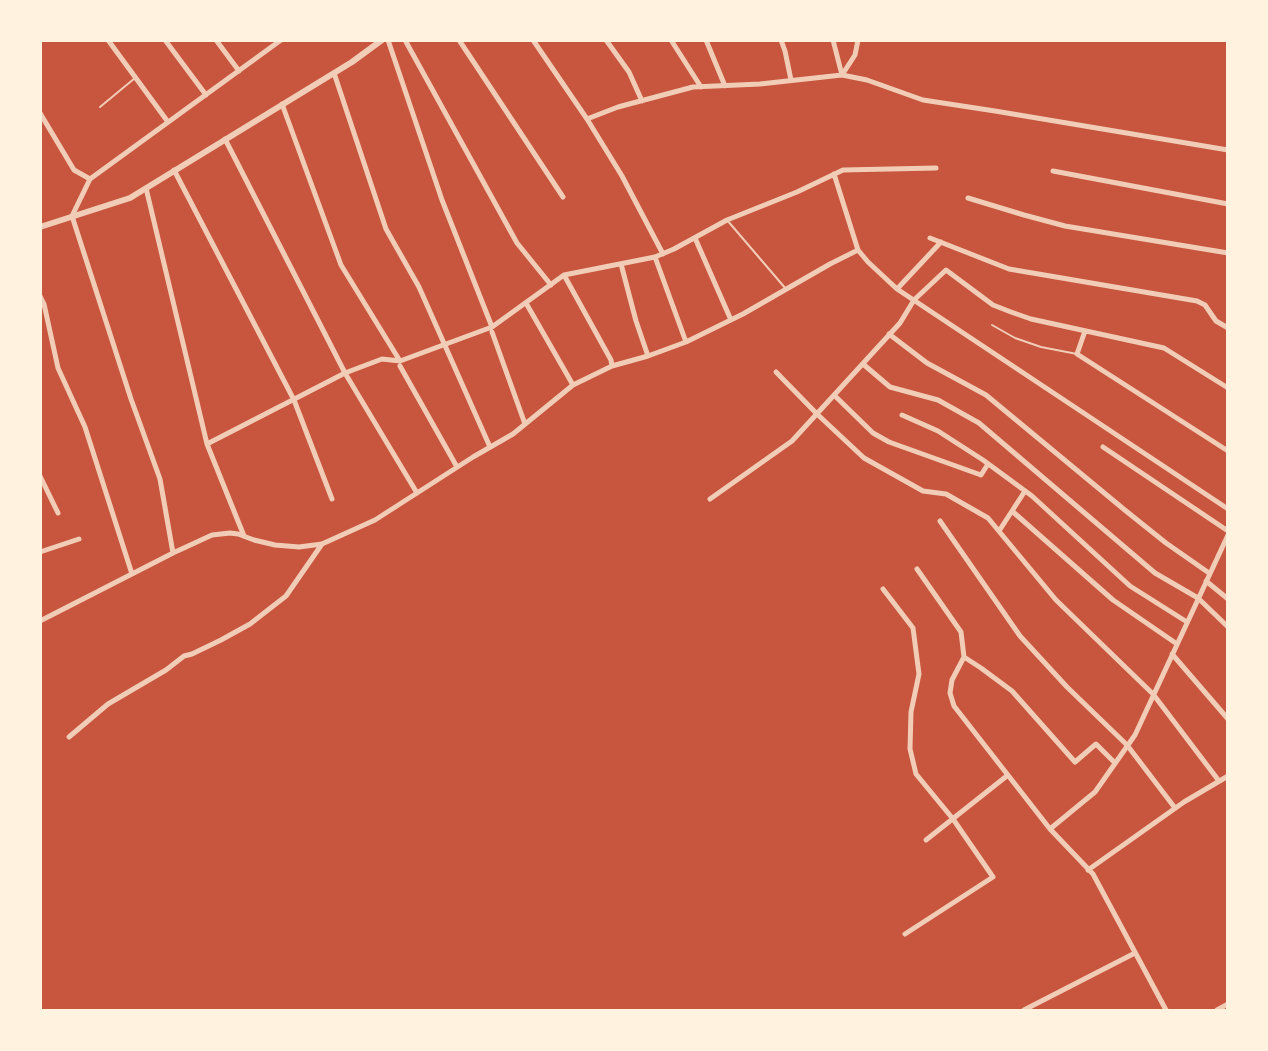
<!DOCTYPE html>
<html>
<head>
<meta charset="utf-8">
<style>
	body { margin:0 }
	#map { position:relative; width:1268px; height:1051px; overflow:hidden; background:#c8553d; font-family:Signika,sans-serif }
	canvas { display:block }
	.frame { position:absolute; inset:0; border:42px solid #fff3e0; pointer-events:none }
</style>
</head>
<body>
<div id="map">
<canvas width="1268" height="1051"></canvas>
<div class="frame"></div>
</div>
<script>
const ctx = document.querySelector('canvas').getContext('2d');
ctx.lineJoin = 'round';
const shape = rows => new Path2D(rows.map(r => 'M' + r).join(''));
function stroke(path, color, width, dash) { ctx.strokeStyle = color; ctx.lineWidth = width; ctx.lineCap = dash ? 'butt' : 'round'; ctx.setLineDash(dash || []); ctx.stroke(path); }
stroke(shape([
	[100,107,135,78],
	[727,220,786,289],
	[992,325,1015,338,1041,347,1077,354]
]), '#f1ccb7', 2);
stroke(shape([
	[108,40,168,122],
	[165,40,206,95],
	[216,40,239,71],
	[388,40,442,200,492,327],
	[405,40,517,243,551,285],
	[459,40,563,197],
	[533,40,587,119,622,176,663,254],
	[606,40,629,72,642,101],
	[671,40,701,87],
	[706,40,725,86],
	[781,40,785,51,791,80],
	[833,40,842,75],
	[334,73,386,229,419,287,490,447],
	[842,75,855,55,858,40],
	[282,104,341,265,400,361],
	[40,113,74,170,90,179],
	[587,119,618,107,693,87,760,84,842,75,867,80,923,100,995,111,1228,150],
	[225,139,345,373,417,493],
	[174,170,294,400,332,499],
	[1053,171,1228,204],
	[834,174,858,250,868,262,897,289,1228,509],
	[146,188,207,444,244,536],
	[968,198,1024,215,1065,226,1228,253],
	[695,238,731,320],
	[930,238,1009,269,1197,301,1205,305,1216,321,1228,328],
	[655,257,686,342],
	[621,264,636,321,648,356],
	[564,275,611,360,612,366],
	[897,289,941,242],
	[40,296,44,304,58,368,85,427,132,574],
	[526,303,573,385],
	[1085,331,1077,354,1228,451],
	[492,332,525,424],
	[889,334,927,363,986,395,1126,511,1166,543,1209,573],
	[863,364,890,387,938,400,979,423,1155,573,1198,598,1228,627],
	[400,366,457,467],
	[776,372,817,414,864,458,923,491,946,494,988,518,1056,600,1153,694,1219,781],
	[834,395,873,433,889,442,981,475,988,464],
	[902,415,938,431,983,460,1032,496,1130,586,1187,622],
	[207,444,345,373,382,359,400,361,492,327,564,275,655,257,674,249,727,220,797,192,843,170,936,168],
	[1103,447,1228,531],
	[40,476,58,513],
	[710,499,792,441,900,323,914,300,946,270,993,305,1011,312,1031,319,1164,348,1228,388],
	[1012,511,1113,600,1177,644],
	[940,521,1020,636,1067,687,1127,745,1175,808],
	[999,531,1025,491],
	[40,552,79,539],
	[173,553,160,479,131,399,72,216,90,179,281,40],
	[917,569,961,632,964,657,952,680,950,693,954,706,1050,829,1093,874,1166,1010],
	[1206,581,1228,599],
	[883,589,913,628,919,674,911,712,910,749,916,774,953,819,993,877,905,934],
	[40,621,173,553,212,535,230,533,238,534,254,540,275,545,299,547,322,544,375,520,473,457,513,434,573,385,612,366,648,356,686,342,743,314,830,264,858,250],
	[1172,654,1228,719],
	[964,657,981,668,1012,691,1075,762,1096,744,1115,763],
	[69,737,108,704,166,670,184,656,192,654,221,640,250,624,286,596,322,544],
	[1050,829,1095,792,1135,735,1228,535],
	[926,840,1008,775],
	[1088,870,1184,802,1228,776],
	[1024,1010,1135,953],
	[1217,1010,1228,1004]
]), '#f1ccb7', 5);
stroke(shape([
	[40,227,130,198,352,62,382,40]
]), '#f1ccb7', 6);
</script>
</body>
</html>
